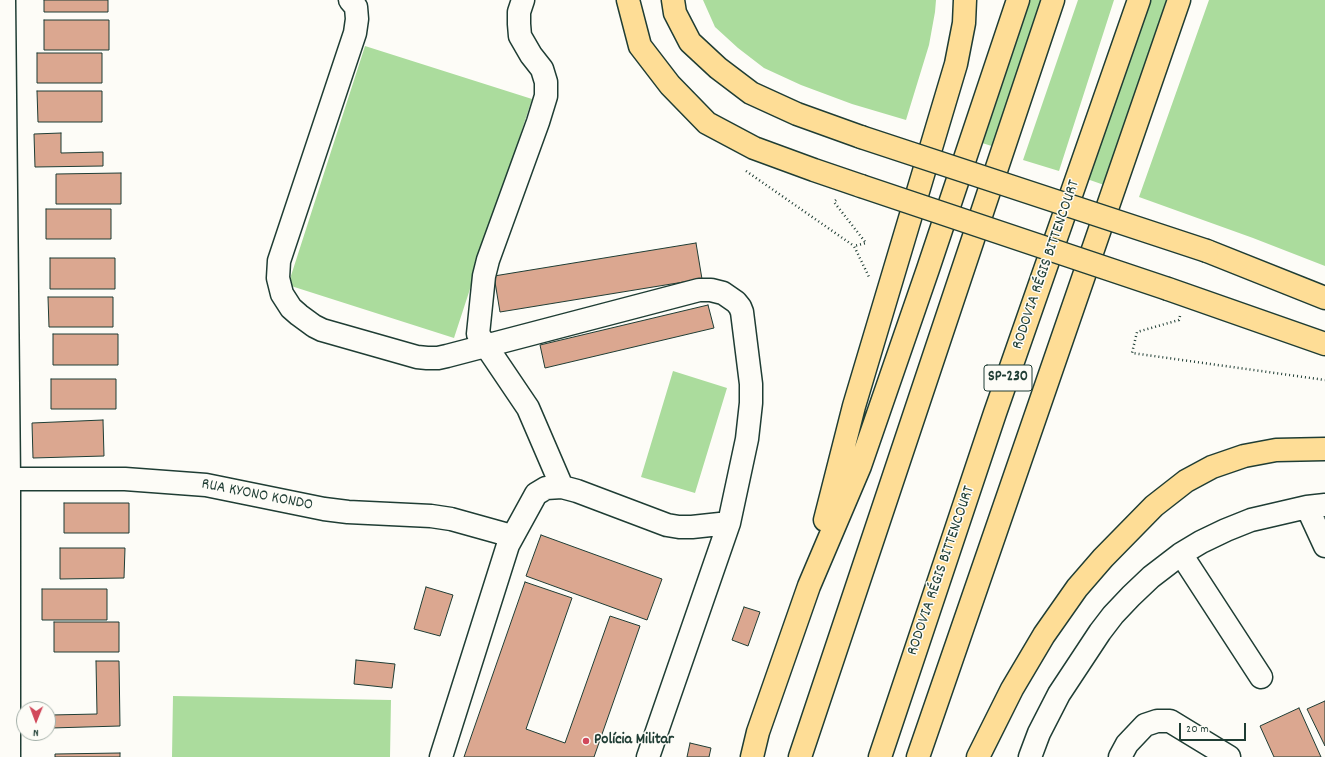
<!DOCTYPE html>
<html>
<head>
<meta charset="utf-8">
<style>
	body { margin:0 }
	#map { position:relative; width:1325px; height:757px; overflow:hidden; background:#fdfcf7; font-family:Dekko,sans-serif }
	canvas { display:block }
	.north { position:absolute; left:16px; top:701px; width:40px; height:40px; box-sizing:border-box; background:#fdfcf7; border:1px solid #a4b0a9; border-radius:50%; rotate:181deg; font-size:11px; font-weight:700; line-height:16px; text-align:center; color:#1f3d34 }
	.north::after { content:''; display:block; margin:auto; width:14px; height:18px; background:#d1495b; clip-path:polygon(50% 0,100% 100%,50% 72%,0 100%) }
	.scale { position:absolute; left:1179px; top:723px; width:67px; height:18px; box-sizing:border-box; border:2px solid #1f3d34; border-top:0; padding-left:5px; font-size:12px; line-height:14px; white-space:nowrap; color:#1f3d34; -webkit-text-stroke:3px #fdfcf7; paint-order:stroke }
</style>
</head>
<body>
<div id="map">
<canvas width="1325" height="757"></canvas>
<div class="north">N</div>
<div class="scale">20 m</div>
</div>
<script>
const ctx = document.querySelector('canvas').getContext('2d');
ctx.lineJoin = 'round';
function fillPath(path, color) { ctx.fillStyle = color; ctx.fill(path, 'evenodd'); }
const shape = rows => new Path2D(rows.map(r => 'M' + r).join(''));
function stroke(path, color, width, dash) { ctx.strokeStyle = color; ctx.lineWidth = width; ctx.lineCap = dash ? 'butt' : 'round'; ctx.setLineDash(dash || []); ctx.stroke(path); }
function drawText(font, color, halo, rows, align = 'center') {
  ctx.font = font + ' Dekko,sans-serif'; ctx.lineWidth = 3; ctx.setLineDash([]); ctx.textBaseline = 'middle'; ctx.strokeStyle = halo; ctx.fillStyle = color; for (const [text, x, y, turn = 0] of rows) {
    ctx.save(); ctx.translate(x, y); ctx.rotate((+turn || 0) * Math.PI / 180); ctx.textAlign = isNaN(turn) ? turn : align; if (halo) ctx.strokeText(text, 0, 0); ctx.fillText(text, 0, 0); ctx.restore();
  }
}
fillPath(shape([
	[703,0,936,0,935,12,929,45,906,120,852,104,801,85,764,68,738,48,715,27],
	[1029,0,1045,0,995,147,982,143],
	[1078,0,1114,0,1059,171,1023,160],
	[1147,0,1169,0,1107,186,1087,179],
	[1209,0,1325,0,1325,266,1253,238,1139,197],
	[365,46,532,99,454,338,288,285],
	[673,371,727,388,695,493,641,477],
	[173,696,391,700,390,757,172,757]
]), '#abdc9d');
const building = shape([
	[44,0,108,0,108,12,44,12,44,0],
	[44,20,109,20,109,50,44,50,44,20],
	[37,53,102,53,102,83,37,83,37,53],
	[37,91,102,91,102,122,38,122,37,91],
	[61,133,61,153,103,152,103,166,35,167,34,134,61,133],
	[121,173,121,204,56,204,56,174,121,173],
	[46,209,111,209,111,239,46,239,46,209],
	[696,243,702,279,500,312,494,276,696,243],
	[50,258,115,258,115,289,50,289,50,258],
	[48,297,113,297,113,327,49,327,48,297],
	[708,305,714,328,545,368,540,345,708,305],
	[53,334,118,334,118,365,53,365,53,334],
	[51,379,116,379,116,409,51,409,51,379],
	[103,420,104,456,33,458,32,423,103,420],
	[64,503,129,503,129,533,64,533,64,503],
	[541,535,662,579,647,620,526,576,541,535],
	[60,548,125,548,124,578,60,579,60,548],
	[525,582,572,598,526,729,565,743,610,616,640,626,594,757,464,757,525,582],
	[426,587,453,595,440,636,414,629,426,587],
	[42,589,107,589,107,620,42,620,42,589],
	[744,607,760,612,748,646,732,640,744,607],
	[54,622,119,622,119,652,54,652,54,622],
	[356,660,395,664,392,688,354,684,356,660],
	[96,661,119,661,120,726,51,728,51,715,97,714,96,661],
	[1325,701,1325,746,1307,709,1325,701],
	[1299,708,1321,757,1274,757,1260,726,1299,708],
	[690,743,711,748,709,757,687,757,690,743],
	[120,753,120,757,55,757,55,754,120,753]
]);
fillPath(building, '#dba790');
stroke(building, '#1f3d34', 1);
const minor = shape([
	[4,0,9,479,9,757],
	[350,0,356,7,357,19,355,33,279,261,278,278,282,294,291,308,299,315,314,326,322,330,417,357,427,358,438,358,447,356,699,290,711,290,723,293,736,302,740,307,742,312,751,384,751,403,747,439,729,523,648,757],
	[523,0,519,12,519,24,520,36,531,55,542,69,546,82,546,96,538,122,488,260,484,276,478,334,528,408,562,487],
	[0,479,125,479,206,485,324,509,348,512,431,516,451,519,512,536],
	[1307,507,1325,546],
	[1181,554,1261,677],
	[441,757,508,545,536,494,546,488,562,487,577,491,667,525,679,527,692,527,729,523],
	[1030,757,1039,733,1059,694,1100,632,1113,615,1131,596,1151,577,1181,554,1201,542,1226,530,1251,520,1307,507,1325,505],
	[1120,757,1127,744,1145,725,1157,721,1170,721,1229,757]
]);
const major = shape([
	[628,0,640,46,670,85,707,123,754,148,814,170,861,186],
	[673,0,675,13,690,42,718,68,751,93,797,114,861,137],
	[1207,251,1325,298],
	[1168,289,1325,344],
	[825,520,854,406,956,64,964,23,965,0],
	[752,757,758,732,809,586,860,466,928,269,1018,0],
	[918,757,1179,0],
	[978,757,1012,689,1044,635,1077,588,1103,558,1154,506,1186,481,1212,467,1244,456,1276,450,1325,449]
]);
const highway = shape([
	[800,757,1053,0],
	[880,757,995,413,1139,0]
]);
stroke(minor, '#1f3d34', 25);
stroke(major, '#1f3d34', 25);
stroke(highway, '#1f3d34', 25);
stroke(shape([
	[746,171,854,246],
	[836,200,834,202,866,243,854,246,869,277],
	[1180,316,1179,320,1137,332,1132,353,1325,380]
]), '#1f3d34', 2.5, [1, 3]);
stroke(minor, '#fdfcf7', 22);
stroke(major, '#fedd96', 22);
stroke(highway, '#fedd96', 22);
const majorBridge = shape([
	[861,137,1207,251],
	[861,186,1168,289]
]);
stroke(majorBridge, '#1f3d34', 25, []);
stroke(majorBridge, '#fedd96', 22);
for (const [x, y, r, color] of [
	[586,741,4,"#d1495b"]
]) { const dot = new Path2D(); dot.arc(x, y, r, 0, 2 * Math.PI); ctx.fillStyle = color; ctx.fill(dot); stroke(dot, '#fdfcf7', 1.5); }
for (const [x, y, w] of [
	[1008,378,48]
]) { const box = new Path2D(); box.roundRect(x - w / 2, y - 13, w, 26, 3); ctx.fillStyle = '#fdfcf7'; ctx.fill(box); stroke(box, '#1f3d34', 1); }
drawText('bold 15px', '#1f3d34', null, [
	["SP-230",1008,378]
]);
drawText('16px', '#1f3d34', '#fdfcf7', [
	["RODOVIA RÉGIS BITTENCOURT",1047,265,-71],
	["RUA KYONO KONDO",257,496,11],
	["RODOVIA RÉGIS BITTENCOURT",942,571,-71]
]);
drawText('bold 16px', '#1f3d34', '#fdfcf7', [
	["Polícia Militar",594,741]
], 'left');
</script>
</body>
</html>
